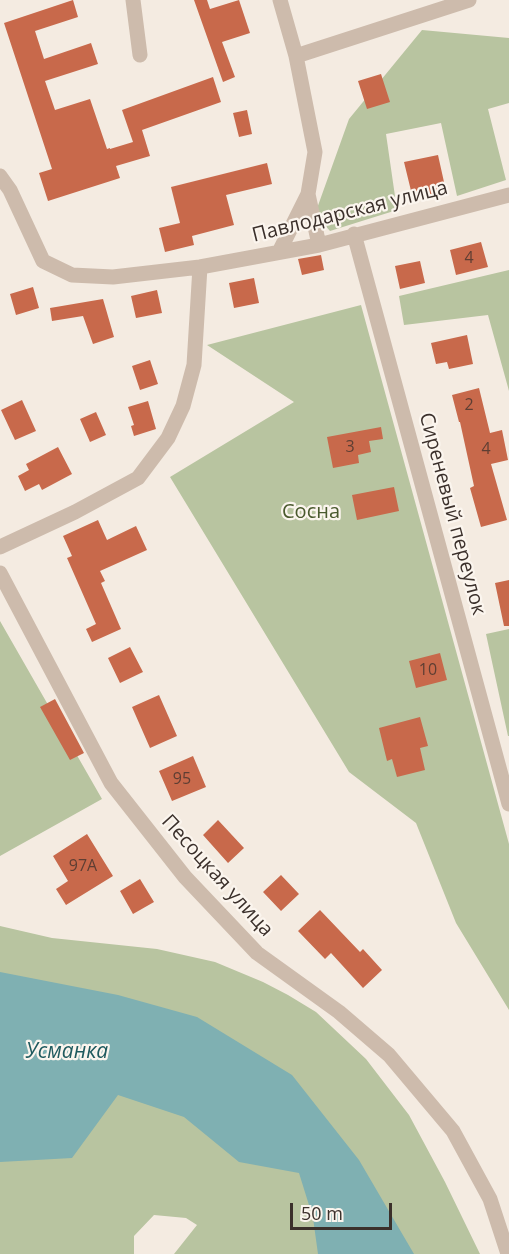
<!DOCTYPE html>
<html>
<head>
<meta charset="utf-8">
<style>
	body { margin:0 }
	#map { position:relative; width:509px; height:1254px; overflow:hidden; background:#f4ebe1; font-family:"Open Sans",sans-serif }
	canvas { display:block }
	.scale { position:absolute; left:290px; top:1203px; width:102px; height:27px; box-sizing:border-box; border:3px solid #3b302b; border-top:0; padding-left:8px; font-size:18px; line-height:21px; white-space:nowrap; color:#3b302b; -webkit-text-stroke:4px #fbf5ee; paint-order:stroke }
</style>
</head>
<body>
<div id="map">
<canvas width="509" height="1254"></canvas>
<div class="scale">50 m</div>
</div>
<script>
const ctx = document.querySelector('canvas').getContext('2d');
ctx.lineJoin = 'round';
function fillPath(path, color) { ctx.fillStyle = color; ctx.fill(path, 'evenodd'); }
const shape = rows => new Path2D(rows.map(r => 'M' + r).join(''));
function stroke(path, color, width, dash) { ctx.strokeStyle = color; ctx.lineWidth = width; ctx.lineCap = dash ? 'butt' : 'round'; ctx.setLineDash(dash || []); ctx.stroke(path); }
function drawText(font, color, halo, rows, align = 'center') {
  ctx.font = font + ' "Open Sans",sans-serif'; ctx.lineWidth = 4.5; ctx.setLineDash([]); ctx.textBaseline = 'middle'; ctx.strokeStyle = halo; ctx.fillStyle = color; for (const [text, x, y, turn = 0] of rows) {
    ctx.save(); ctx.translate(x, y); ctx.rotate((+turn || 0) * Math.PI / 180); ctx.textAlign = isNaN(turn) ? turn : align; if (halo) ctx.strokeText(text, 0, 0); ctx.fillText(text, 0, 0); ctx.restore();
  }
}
fillPath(shape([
	[422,30,509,38,509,103,488,109,506,180,457,196,441,123,386,134,397,210,330,231,315,214,349,119],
	[509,270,509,391,488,315,404,325,399,296],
	[361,305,509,844,509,1010,456,923,416,823,349,772,170,477,294,402,207,345],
	[0,621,102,799,0,856],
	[509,629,509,736,508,736,486,634],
	[0,926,52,938,157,949,215,962,263,982,288,995,316,1012,366,1059,409,1115,445,1182,480,1254,174,1254,197,1225,186,1218,154,1215,134,1236,134,1254,0,1254]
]), '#b8c4a0');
fillPath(shape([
	[0,972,118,995,197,1017,292,1075,359,1160,414,1254,318,1254,313,1218,299,1173,239,1162,184,1117,118,1095,72,1158,0,1162]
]), '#7fb0b2');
fillPath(shape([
	[73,0,78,17,35,31,44,59,91,43,98,64,45,81,55,110,90,99,107,149,110,148,110,149,133,142,122,110,213,77,221,102,142,130,150,156,116,166,120,178,48,201,39,173,52,169,4,23],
	[194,0,207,0,210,9,239,0,250,33,222,42,235,77,223,82],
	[381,74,390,102,367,109,358,81],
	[247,110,252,134,239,137,233,113],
	[438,155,446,191,413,199,404,162],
	[267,163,272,184,226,195,234,225,192,236,194,245,165,252,159,228,180,223,171,187],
	[481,242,488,267,456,275,450,250],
	[321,255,324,270,302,275,298,259],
	[420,261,425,283,400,289,395,266],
	[254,278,259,303,234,308,229,283],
	[33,287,39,308,16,315,10,294],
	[157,290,162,313,136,318,131,296],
	[103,299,114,337,93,344,83,316,52,321,50,308],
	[467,335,473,364,449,369,447,362,436,364,431,343],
	[150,360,158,384,140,390,132,366],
	[479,388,490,433,502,430,508,460,491,464,507,520,481,527,470,488,474,486,460,422,459,422,452,395],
	[22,400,36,431,15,440,1,410],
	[148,401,156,429,134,436,131,426,134,425,128,407],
	[96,412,106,435,90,442,80,419],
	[381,427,383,439,369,441,371,452,358,455,359,463,333,468,327,437],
	[58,447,72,474,42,490,39,484,25,491,18,476,29,470,26,464],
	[394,487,399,511,357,520,352,495],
	[98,520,107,540,136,526,147,550,100,571,105,581,101,583,121,629,92,642,86,629,96,624,67,558,72,556,63,536],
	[509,580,509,626,504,626,495,583],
	[130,647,143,672,120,683,108,658],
	[440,653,447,680,416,688,409,661],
	[159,695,177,736,150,748,132,707],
	[55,699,84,753,70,760,40,707],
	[420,717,428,746,420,748,425,770,397,777,392,759,387,761,379,728],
	[193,756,206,787,172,801,159,771],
	[218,820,244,848,228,863,203,835],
	[87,834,113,876,66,905,56,889,68,881,53,856],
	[281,875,299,894,281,911,263,892],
	[140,879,154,902,133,914,120,891],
	[320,910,360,952,363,949,382,970,363,988,331,953,325,959,298,931]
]), '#c8694b');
stroke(shape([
	[133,0,140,55],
	[296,56,469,0],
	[0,176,10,190,43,261,72,275,113,277,200,267,319,245,509,195],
	[308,194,319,245],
	[354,234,509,804],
	[279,252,308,194,315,152,296,56,280,0],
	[0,547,75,512,138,478,168,438,183,406,194,365,200,267],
	[0,573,111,783,185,877,257,953,339,1012,389,1055,453,1131,490,1199,508,1254]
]), '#cdbbac', 15);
drawText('16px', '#5e3e33', null, [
	["4",469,258],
	["2",469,405],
	["3",350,447],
	["4",486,449],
	["10",428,670],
	["95",182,779],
	["97А",83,866]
]);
drawText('20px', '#3b302b', '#fbf5ee', [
	["Павлодарская улица",350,212,-14],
	["Сиреневый переулок",452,514,75],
	["Песоцкая улица",217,876,48]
]);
drawText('20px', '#4a5a2e', '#fbf5ee', [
	["Сосна",311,512]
]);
drawText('italic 21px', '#1f5a5e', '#fbf5ee', [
	["Усманка",67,1052]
]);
</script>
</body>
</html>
